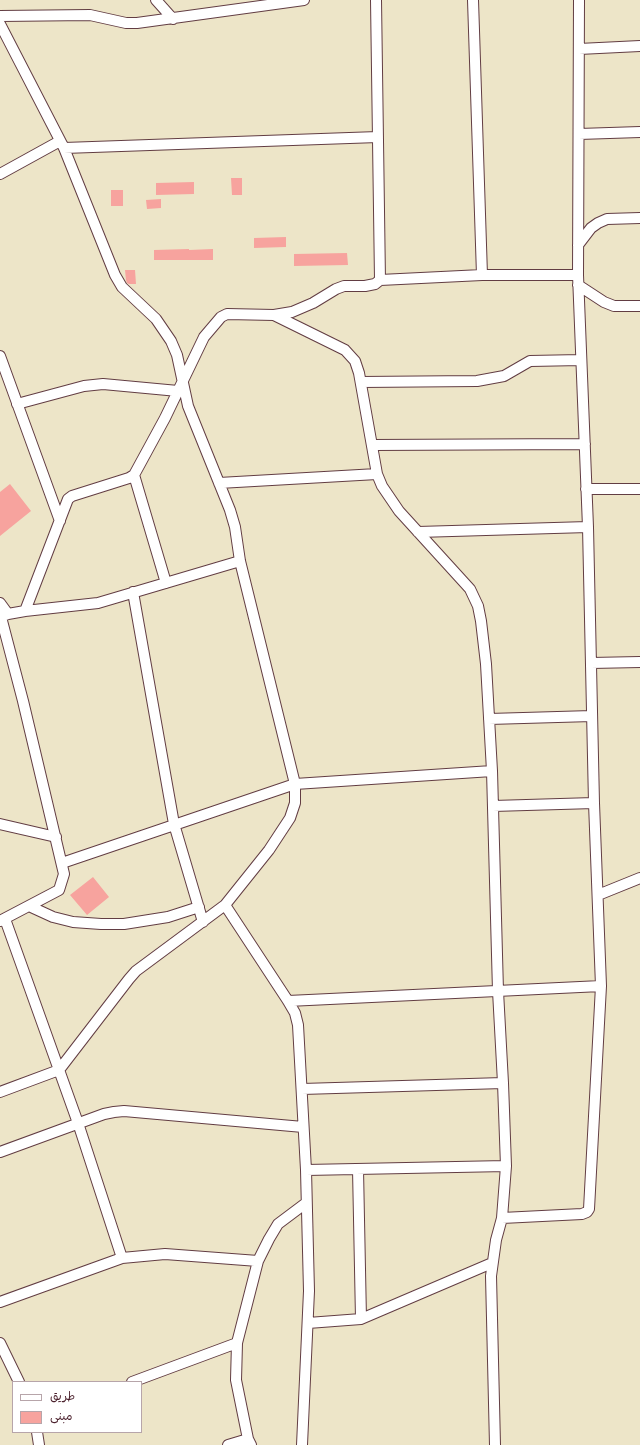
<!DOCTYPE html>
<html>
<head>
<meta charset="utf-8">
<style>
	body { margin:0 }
	#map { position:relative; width:640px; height:1445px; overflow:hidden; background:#ede5c8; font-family:"Architects Daughter","Playpen Sans Arabic",sans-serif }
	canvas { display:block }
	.legend { position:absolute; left:12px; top:1381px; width:130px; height:52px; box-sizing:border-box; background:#fff; border:1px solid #b7a5aa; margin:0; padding:5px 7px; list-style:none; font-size:12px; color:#4a1f2b }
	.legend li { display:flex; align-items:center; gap:8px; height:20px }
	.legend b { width:20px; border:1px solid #b7a5aa }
</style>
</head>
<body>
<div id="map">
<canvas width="640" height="1445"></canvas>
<ul class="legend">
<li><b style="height:5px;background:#fff"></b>طريق</li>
<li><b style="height:11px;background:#f7a39e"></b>مبنى</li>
</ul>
</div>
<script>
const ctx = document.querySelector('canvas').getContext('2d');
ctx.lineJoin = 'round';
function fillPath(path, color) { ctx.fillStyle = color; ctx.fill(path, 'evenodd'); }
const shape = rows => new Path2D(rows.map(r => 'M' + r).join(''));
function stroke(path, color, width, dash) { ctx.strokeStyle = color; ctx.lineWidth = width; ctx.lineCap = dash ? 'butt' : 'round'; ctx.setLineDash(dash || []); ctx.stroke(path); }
fillPath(shape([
	[231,178,242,178,242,195,232,195],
	[194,182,194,194,156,195,156,183],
	[111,190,123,190,123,206,111,206],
	[161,199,161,208,147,209,146,200],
	[286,237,286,247,254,248,254,238],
	[189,249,189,250,213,249,213,260,154,260,154,250],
	[347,253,348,265,294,266,294,254],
	[125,270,135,270,136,284,129,284,127,283,126,280],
	[10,484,31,511,0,536,0,492],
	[93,877,109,897,87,915,70,895]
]), '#f7a39e');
const street = shape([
	[156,0,173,19],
	[376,0,380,280],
	[473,0,482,275],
	[0,16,90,15,126,23,137,23,304,0],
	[0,24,64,148,115,275,122,287,156,319,171,341,177,355,188,406,230,510,235,527,240,561,295,784,295,803,290,818,269,850,225,905,136,971,129,979,59,1070,0,1092],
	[579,49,640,46],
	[579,134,640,132],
	[64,148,378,137],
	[0,174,60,141],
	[578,245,591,228,598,223,607,219,640,218],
	[578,285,604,302,614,306,640,306],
	[274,315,345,350,355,361,359,373,377,474,382,486,399,511,470,589,478,606,481,621,486,664,492,771,498,991,503,1083,506,1166,502,1218],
	[0,356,60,521],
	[361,382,477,381,504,376,530,361,581,360],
	[17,404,84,386,103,384,178,391],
	[372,445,585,444],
	[134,475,166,583],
	[219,483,377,474],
	[586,489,640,489],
	[418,532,588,527],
	[133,592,174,824,203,922],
	[0,603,8,614],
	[25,611,68,499,72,496,129,478,134,475,165,418,204,337,221,317,227,314,274,315,292,312,313,303,336,289,344,286,365,286,375,284,380,280,482,275,578,275],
	[0,617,8,614,25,611,98,603,240,561],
	[591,663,640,662],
	[489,719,592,716],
	[493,806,594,803],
	[0,824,56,837],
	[62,863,295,784,492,771],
	[598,895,640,878],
	[225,905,288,1001,295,1013,298,1025,306,1170,309,1291,302,1445],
	[29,906,53,917,73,922,101,924,124,924,168,917,199,907],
	[5,919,78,1123,122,1258],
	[0,921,59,890,64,874,23,701,1,617],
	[288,1001,601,986],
	[302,1089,503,1083],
	[0,1152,104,1114,114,1112,124,1111,303,1127],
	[306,1170,506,1166],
	[0,1302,122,1258,165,1254,258,1261],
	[361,1319,492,1263],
	[308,1323,361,1319,358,1169],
	[0,1343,19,1382],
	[132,1382,237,1343],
	[37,1432,39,1445],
	[228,1445,248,1439],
	[251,1445,248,1439,236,1380,237,1343,258,1261,269,1239,278,1224,306,1203],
	[495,1445,491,1276,496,1240,502,1218,582,1214,587,1212,589,1209,601,986,594,803,588,527,578,275,579,0]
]);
stroke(street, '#623d43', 12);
stroke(street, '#fff', 10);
</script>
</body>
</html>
